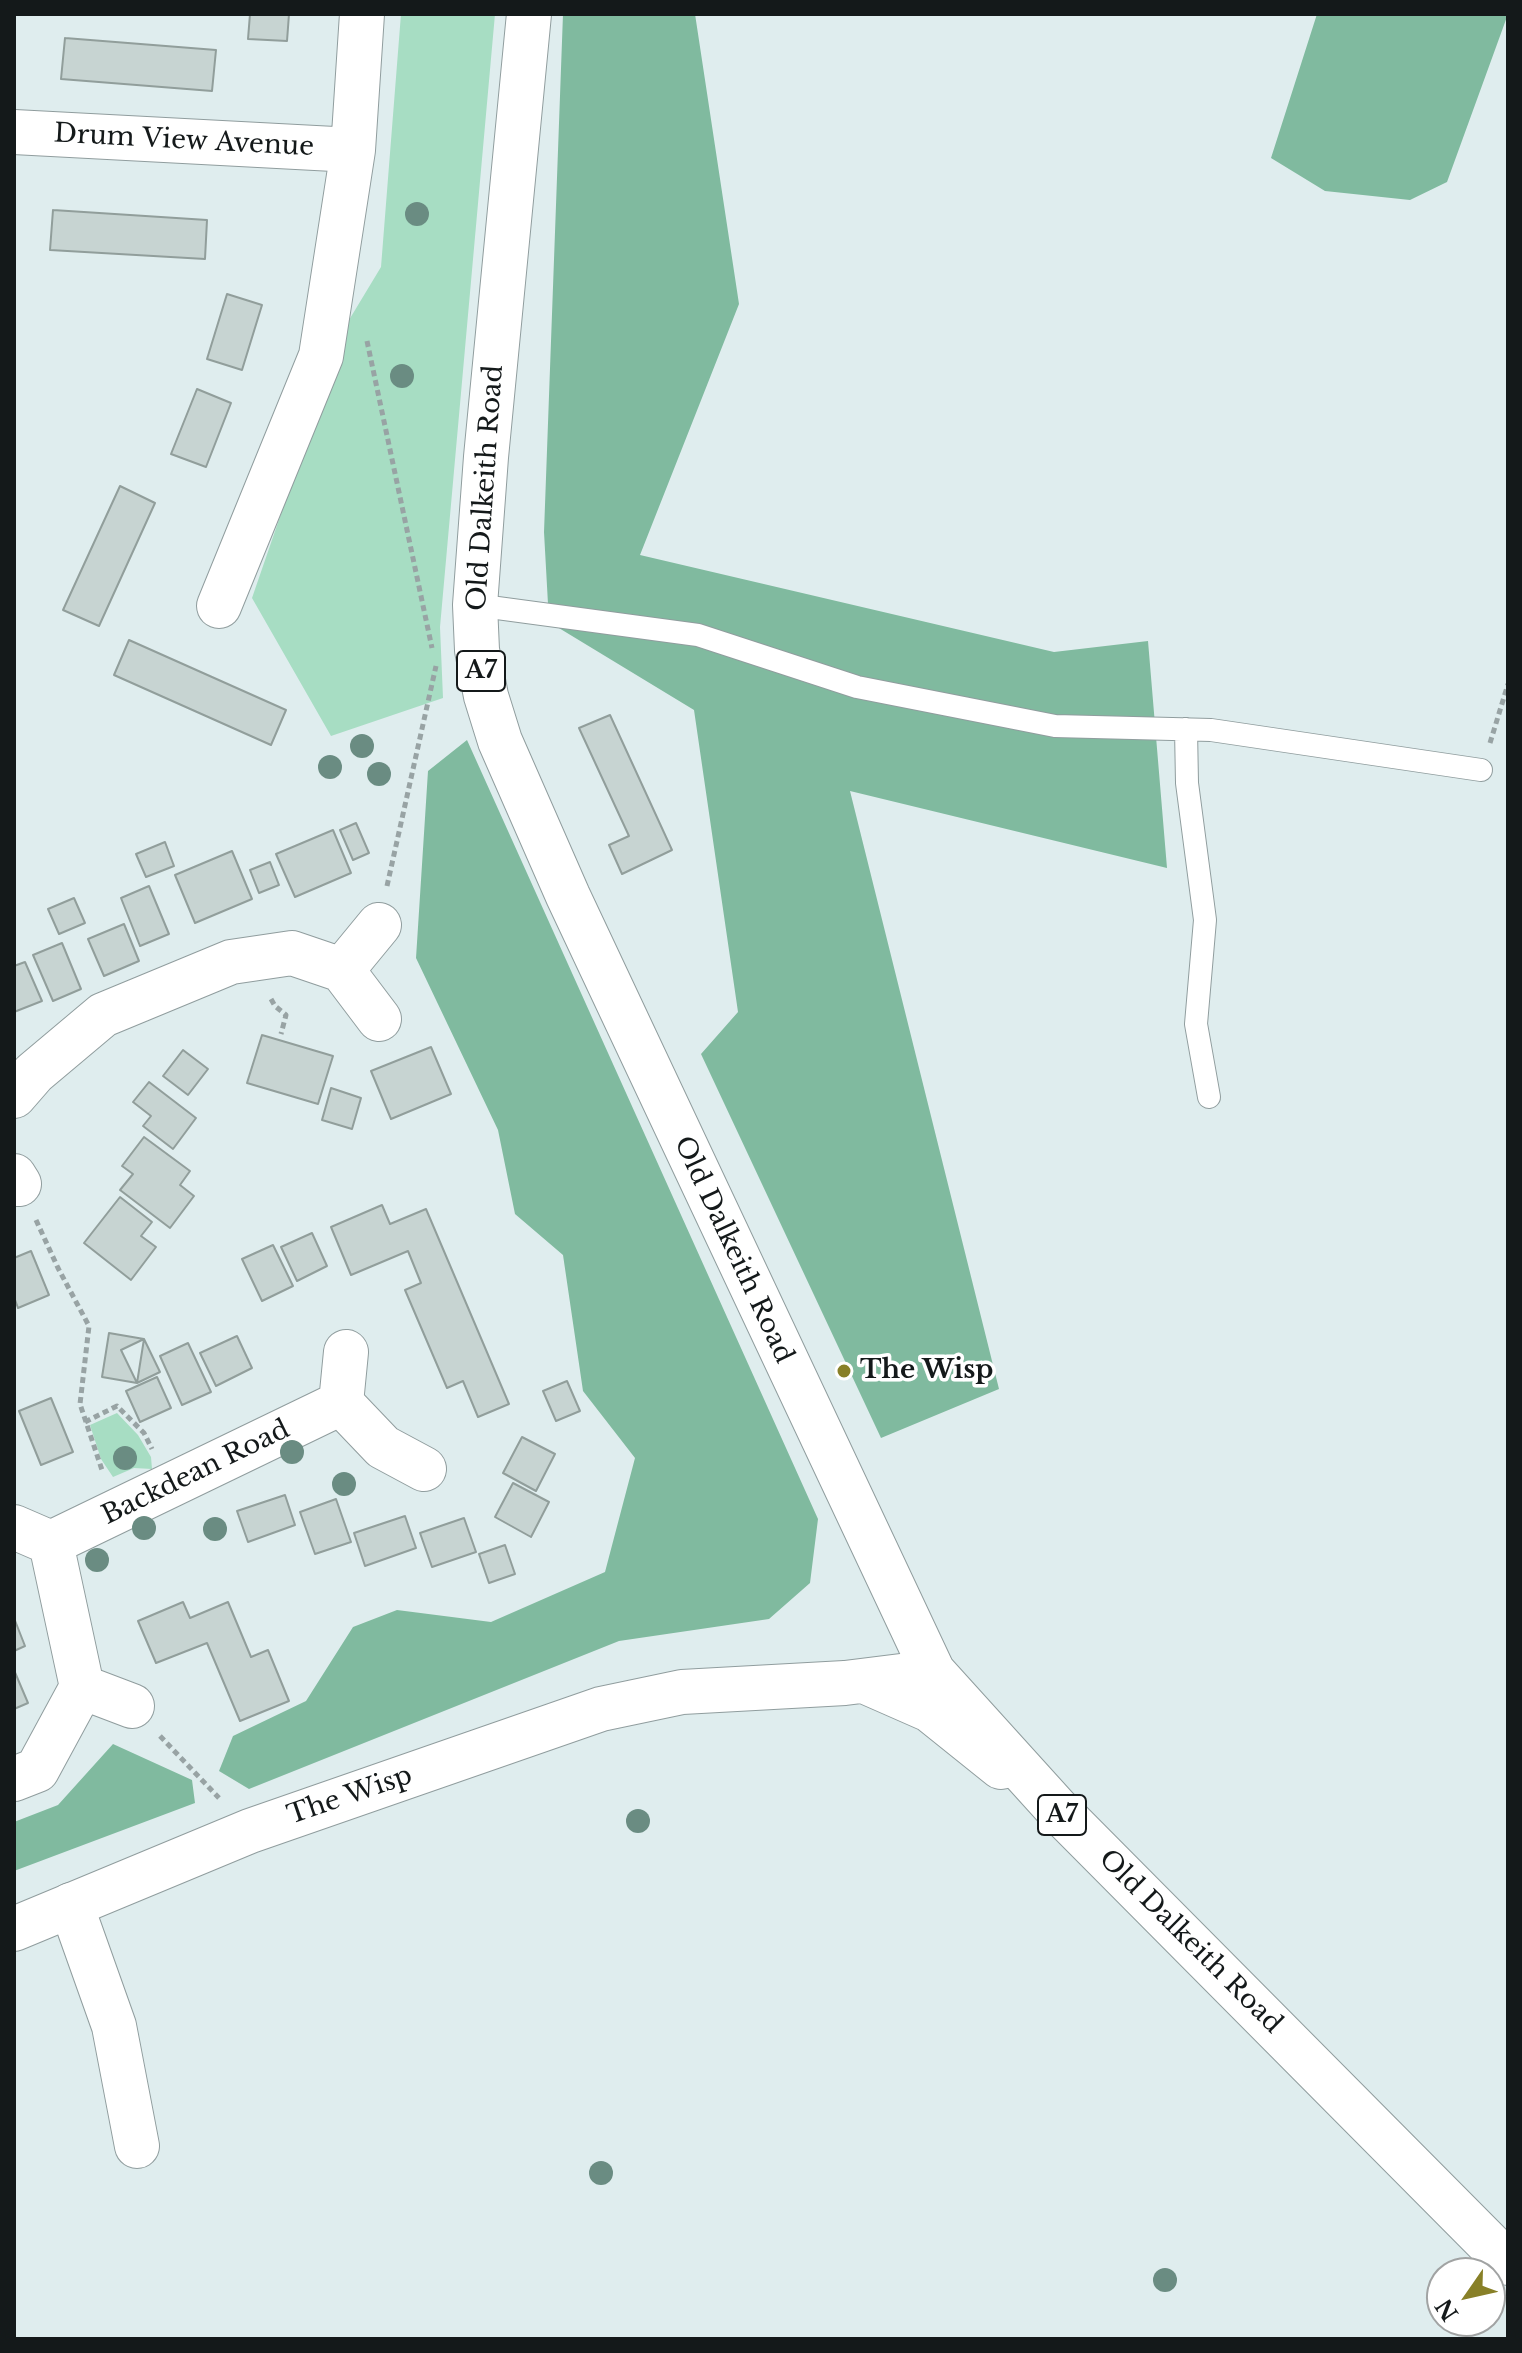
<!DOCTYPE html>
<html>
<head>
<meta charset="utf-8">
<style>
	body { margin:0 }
	#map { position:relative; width:1522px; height:2353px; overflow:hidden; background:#dfedee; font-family:"Libre Baskerville",serif }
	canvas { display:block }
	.frame { position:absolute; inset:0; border:16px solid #14191a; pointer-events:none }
	.north { position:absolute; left:1426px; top:2257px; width:80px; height:80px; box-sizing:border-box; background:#fff; border:2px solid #a1a3a3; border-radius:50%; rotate:236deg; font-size:22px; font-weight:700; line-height:32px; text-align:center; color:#14191a }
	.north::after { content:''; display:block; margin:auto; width:28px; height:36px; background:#888028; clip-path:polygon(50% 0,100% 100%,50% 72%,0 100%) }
</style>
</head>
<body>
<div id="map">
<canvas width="1522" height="2353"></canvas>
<div class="frame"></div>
<div class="north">N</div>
</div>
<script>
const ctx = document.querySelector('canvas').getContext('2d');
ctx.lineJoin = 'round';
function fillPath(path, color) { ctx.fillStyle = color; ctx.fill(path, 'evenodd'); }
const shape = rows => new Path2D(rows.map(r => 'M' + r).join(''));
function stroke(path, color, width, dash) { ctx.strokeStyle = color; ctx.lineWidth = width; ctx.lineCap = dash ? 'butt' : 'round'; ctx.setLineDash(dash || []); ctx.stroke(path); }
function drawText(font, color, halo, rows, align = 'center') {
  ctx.font = font + ' "Libre Baskerville",serif'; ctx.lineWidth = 7; ctx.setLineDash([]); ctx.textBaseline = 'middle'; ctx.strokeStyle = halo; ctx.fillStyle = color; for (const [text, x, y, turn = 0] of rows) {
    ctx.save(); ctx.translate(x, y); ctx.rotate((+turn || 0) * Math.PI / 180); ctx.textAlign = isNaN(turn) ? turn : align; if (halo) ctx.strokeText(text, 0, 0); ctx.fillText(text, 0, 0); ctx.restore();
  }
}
fillPath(shape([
	[401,14,495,14,440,627,443,698,331,736,252,598,346,325,381,267],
	[117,1413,138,1435,151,1457,152,1469,134,1468,113,1477,101,1459,90,1425]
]), '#a7ddc3');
fillPath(shape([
	[563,14,695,14,739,304,640,555,1054,652,1148,641,1167,868,850,791,999,1389,881,1438,701,1054,738,1012,694,710,549,622,544,532],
	[1317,14,1508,14,1447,182,1410,200,1325,191,1271,158],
	[467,740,818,1519,810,1583,769,1619,619,1641,249,1789,219,1771,233,1736,306,1701,353,1627,397,1610,491,1622,605,1572,635,1458,583,1391,563,1255,515,1214,498,1130,416,958,428,771],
	[113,1744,192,1780,195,1803,14,1871,14,1822,58,1805]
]), '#80ba9f');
const building = shape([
	[250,14,289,14,287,41,248,39,250,14],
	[65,38,216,50,212,91,61,79,65,38],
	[53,210,207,220,205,259,50,250,53,210],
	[227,294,262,305,242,370,207,359,227,294],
	[197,389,231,403,206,467,171,454,197,389],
	[120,486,155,503,99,626,63,610,120,486],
	[129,640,286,710,271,745,114,675,129,640],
	[610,715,672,850,622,874,609,845,629,836,579,728,610,715],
	[356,823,369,853,353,860,340,830,356,823],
	[333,830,351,873,295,897,276,854,333,830],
	[165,842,174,866,146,877,136,854,165,842],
	[232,851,252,899,195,923,175,875,232,851],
	[270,862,279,885,259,893,250,870,270,862],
	[149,886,169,934,140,946,121,898,149,886],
	[74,898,85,923,59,934,48,909,74,898],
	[124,924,139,961,104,976,88,939,124,924],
	[62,943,81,989,53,1001,33,955,62,943],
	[25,962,42,1001,14,1012,14,966,25,962],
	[262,1035,333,1056,318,1104,247,1083,262,1035],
	[431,1047,451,1094,391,1119,371,1071,431,1047],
	[183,1050,208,1069,188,1095,163,1076,183,1050],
	[149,1082,196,1118,173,1149,143,1126,151,1116,133,1102,149,1082],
	[331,1088,361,1098,352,1129,322,1120,331,1088],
	[144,1137,190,1171,180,1185,194,1196,170,1228,120,1190,133,1174,122,1166,144,1137],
	[120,1197,152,1222,141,1236,156,1247,131,1280,84,1243,120,1197],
	[382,1205,390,1224,426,1209,509,1404,478,1417,463,1381,447,1388,405,1290,421,1283,408,1251,351,1275,331,1227,382,1205],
	[312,1233,327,1266,297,1281,281,1247,312,1233],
	[273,1245,293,1286,262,1301,242,1259,273,1245],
	[31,1251,49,1295,18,1308,14,1297,14,1258,31,1251],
	[109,1333,144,1339,137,1383,102,1377,109,1333],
	[237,1336,252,1368,216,1386,200,1353,237,1336],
	[144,1339,160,1372,137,1383,121,1350,144,1339],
	[188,1343,211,1392,182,1405,160,1356,188,1343],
	[157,1377,171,1408,140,1422,126,1391,157,1377],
	[567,1381,580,1411,556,1421,543,1391,567,1381],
	[51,1398,73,1452,41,1465,19,1411,51,1398],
	[522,1437,555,1454,536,1491,503,1473,522,1437],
	[513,1483,549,1502,531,1537,495,1517,513,1483],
	[285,1495,295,1525,248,1542,237,1511,285,1495],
	[336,1499,351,1542,315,1554,300,1512,336,1499],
	[405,1516,416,1548,365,1566,354,1533,405,1516],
	[464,1518,476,1552,432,1567,420,1533,464,1518],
	[505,1545,515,1574,489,1583,479,1554,505,1545],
	[183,1602,190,1618,228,1602,251,1657,268,1650,289,1701,240,1721,207,1643,156,1663,138,1621,183,1602],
	[14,1618,25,1646,14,1651,14,1618],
	[14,1670,28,1703,14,1709,14,1670]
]);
fillPath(building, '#c7d4d2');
stroke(building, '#919e9b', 2);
const lane = shape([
	[475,605,698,635,857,687,1055,726,1211,730,1481,770],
	[1186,729,1187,783,1205,920,1196,1024,1209,1097]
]);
const street = shape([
	[14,132,353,150],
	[219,606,321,356,353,150,362,14],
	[342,970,379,925],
	[14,1096,34,1073,103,1015,231,962,292,953,342,970,379,1019],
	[14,1176,19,1184],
	[341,1403,346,1352],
	[14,1527,51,1543],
	[82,1687,132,1706],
	[14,1779,37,1770,82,1687,51,1543,341,1403,383,1447,424,1469],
	[71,1905,114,2026,137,2146]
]);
const secondary = shape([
	[864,1681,930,1710,1001,1767],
	[14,1929,250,1831,601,1709,682,1692,845,1683,933,1672]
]);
const primary = shape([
	[529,14,486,457,475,605,477,650,486,696,500,741,568,896,933,1672,1057,1809,1508,2263]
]);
stroke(lane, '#909d9e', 24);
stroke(street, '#909d9e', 46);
stroke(secondary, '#909d9e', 46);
stroke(primary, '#909d9e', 46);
stroke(shape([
	[367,341,432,648],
	[1490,743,1508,684],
	[387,886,436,666],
	[271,999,275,1006,286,1015,281,1034],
	[36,1220,58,1268,89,1326,80,1404,103,1473],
	[85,1422,117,1406,144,1433,152,1449],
	[160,1736,219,1798]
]), '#98a3a4', 5, [6, 4]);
stroke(lane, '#fff', 22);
stroke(street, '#fff', 44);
stroke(secondary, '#fff', 44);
stroke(primary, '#fff', 44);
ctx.fillStyle = '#6a8c82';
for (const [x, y] of [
	[417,214],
	[402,376],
	[362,746],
	[330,767],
	[379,774],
	[292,1452],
	[125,1458],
	[344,1484],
	[144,1528],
	[215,1529],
	[97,1560],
	[638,1821],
	[601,2173],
	[1165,2280]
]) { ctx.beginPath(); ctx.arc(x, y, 12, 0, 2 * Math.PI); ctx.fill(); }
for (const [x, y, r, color] of [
	[844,1371,8,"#888028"]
]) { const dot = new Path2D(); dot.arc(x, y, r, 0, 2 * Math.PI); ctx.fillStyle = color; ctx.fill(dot); stroke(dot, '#fff', 3); }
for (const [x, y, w] of [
	[481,671,48],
	[1062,1815,48]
]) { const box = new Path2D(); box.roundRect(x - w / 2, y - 20, w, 40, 6); ctx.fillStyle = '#fff'; ctx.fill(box); stroke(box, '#14191a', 2); }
drawText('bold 24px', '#14191a', null, [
	["A7",481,671],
	["A7",1062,1815]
]);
drawText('26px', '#14191a', '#fff', [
	["Drum View Avenue",184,141,3],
	["Old Dalkeith Road",486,488,-86],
	["Old Dalkeith Road",733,1250,65],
	["Backdean Road",196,1473,-26],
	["The Wisp",350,1796,-19],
	["Old Dalkeith Road",1190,1942,45]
]);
drawText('bold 26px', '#14191a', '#fff', [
	["The Wisp",860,1371]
], 'left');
</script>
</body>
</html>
